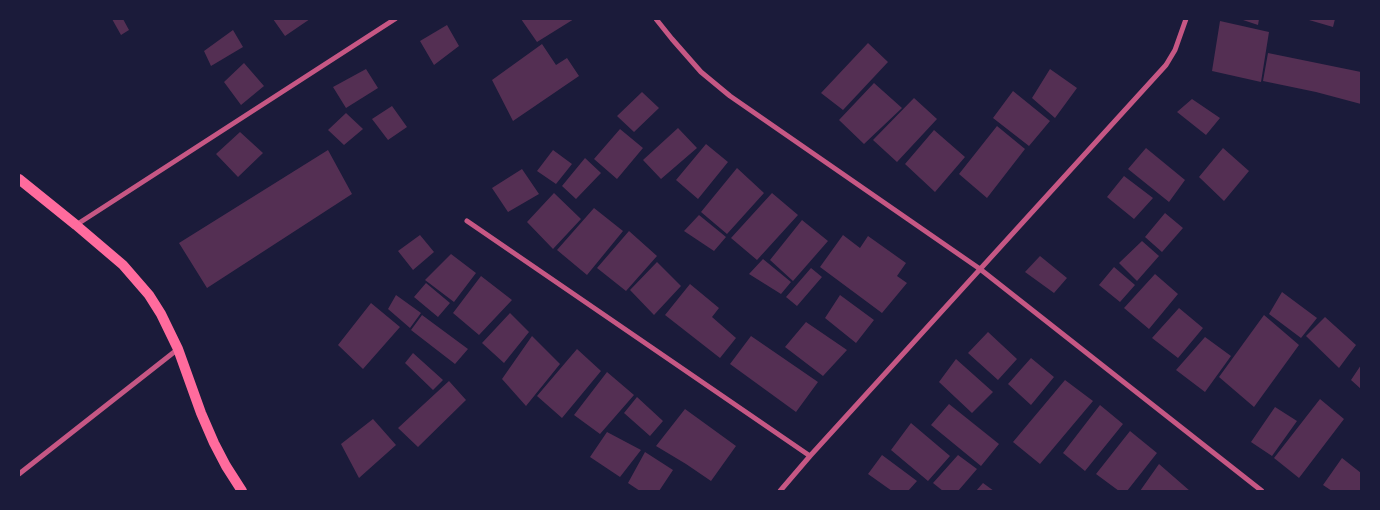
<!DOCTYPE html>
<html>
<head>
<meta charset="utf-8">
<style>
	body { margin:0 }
	#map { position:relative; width:1380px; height:510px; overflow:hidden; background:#1b1b3a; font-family:Barlow,sans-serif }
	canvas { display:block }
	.frame { position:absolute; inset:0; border:20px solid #1b1b3a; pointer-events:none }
</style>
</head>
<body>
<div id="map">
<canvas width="1380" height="510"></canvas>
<div class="frame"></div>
</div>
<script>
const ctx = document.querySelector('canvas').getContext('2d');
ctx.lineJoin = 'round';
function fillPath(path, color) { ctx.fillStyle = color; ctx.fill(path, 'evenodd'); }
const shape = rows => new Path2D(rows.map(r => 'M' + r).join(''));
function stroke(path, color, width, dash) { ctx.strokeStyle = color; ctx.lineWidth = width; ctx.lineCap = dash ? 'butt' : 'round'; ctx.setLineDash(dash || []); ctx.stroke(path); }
fillPath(shape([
	[112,19,123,19,129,30,121,35],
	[273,19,310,19,285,36],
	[521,19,574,19,537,42],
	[1240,19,1259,19,1258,25],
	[1309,19,1335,19,1333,27,1309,20],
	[1220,21,1269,32,1261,82,1212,71],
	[447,25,459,46,434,65,420,41],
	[233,30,243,47,211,66,204,51],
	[868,43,888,62,843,110,821,93],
	[542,44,556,65,567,58,579,76,513,121,492,80],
	[1268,53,1361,72,1361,104,1316,92,1263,81],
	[244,63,264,86,241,105,224,82],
	[366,69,378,88,346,108,333,87],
	[1050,69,1077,88,1055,118,1032,98],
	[874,83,902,108,864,144,839,120],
	[1013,91,1050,121,1029,146,993,118],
	[642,92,659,108,634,132,617,116],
	[914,98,937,119,897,162,873,140],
	[1192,99,1220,118,1206,135,1177,112],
	[392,106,407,127,388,140,372,119],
	[346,113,363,129,344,145,328,130],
	[997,126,1025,149,987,198,959,174],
	[678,128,697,148,661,179,643,160],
	[620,129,643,148,617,179,594,159],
	[934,130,965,157,935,192,905,164],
	[240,132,263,153,238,177,216,154],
	[706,144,728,162,698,199,676,180],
	[1146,148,1185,180,1169,202,1128,169],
	[1223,148,1249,171,1224,201,1199,177],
	[328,150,352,194,207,288,179,243],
	[553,150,572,164,556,184,537,171],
	[585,158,601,173,576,199,562,186],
	[737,168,764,193,727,234,701,212],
	[522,169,539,194,508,212,492,188],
	[1124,176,1153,198,1134,219,1107,197],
	[554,193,581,219,553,249,527,222],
	[772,193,798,215,757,260,731,238],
	[594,208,623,231,587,275,557,250],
	[1165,213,1183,228,1162,252,1145,237],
	[699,215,726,237,714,251,684,231],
	[802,220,828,241,793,281,770,260],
	[629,231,657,256,626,291,597,268],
	[420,235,434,252,413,270,398,251],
	[843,235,860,248,868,236,906,263,897,276,907,283,882,313,820,267],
	[1142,241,1159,256,1137,281,1119,263],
	[451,254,476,273,454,302,425,280],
	[1040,256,1067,278,1054,293,1025,272],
	[763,259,791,282,781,294,749,274],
	[657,262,681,286,654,315,630,290],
	[1114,267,1135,285,1120,302,1099,285],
	[811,268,822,277,797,306,786,297],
	[1155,274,1178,294,1149,329,1124,308],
	[481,276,512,300,479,335,453,313],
	[426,283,450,303,438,317,414,297],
	[690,284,719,308,712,317,736,338,720,358,665,315],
	[1282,292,1317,318,1301,338,1269,314],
	[396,295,421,313,410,328,388,309],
	[840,295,874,320,856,343,825,318],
	[371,303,400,327,363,369,338,345],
	[1179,308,1203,328,1178,358,1152,338],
	[510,313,529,332,504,363,482,343],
	[422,315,468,349,455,364,411,330],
	[1264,315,1299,345,1254,407,1219,377],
	[1325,317,1356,345,1339,368,1306,336],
	[806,322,847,350,823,376,785,347],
	[988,332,1017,359,998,380,968,353],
	[532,336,560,364,526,406,502,379],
	[751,336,818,382,796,412,730,364],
	[1205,337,1231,356,1205,392,1176,370],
	[577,349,601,371,562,418,537,396],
	[413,353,443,380,433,390,405,363],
	[1031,358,1054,377,1031,405,1008,384],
	[956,359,993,392,972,413,939,382],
	[1361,365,1361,389,1351,380],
	[607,372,634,395,600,434,574,415],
	[1065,380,1093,401,1040,464,1013,442],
	[449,381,466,400,418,447,398,428],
	[637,397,663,421,650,436,624,413],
	[1320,399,1344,419,1299,478,1274,458],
	[949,404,999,444,981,466,931,425],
	[1100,405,1123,424,1085,471,1063,453],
	[1275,407,1297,421,1272,456,1251,442],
	[685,409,736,446,711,481,686,464,656,446],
	[373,419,396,445,359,478,341,444],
	[911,423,950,456,928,481,891,450],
	[1130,431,1157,453,1127,491,1119,491,1096,474],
	[607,432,641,450,620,477,590,457],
	[645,452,673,470,659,491,640,491,628,483],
	[882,455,917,481,908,491,892,491,868,474],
	[958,455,977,469,958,491,943,491,933,483],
	[1342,458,1361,473,1361,491,1332,491,1323,485],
	[1159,464,1190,491,1140,491],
	[983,483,994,491,976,491]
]), '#542f53');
stroke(shape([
	[656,19,672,39,701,72,730,96,980,269,1262,491],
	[467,221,810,456],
	[76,225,395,19],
	[19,474,178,349],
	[780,491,810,456,1166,65,1175,50,1186,19]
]), '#c65784', 5);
stroke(shape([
	[19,179,76,225,123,265,149,295,161,314,178,349,201,413,214,443,226,466,242,491]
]), '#ff6b9d', 10);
</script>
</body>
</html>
